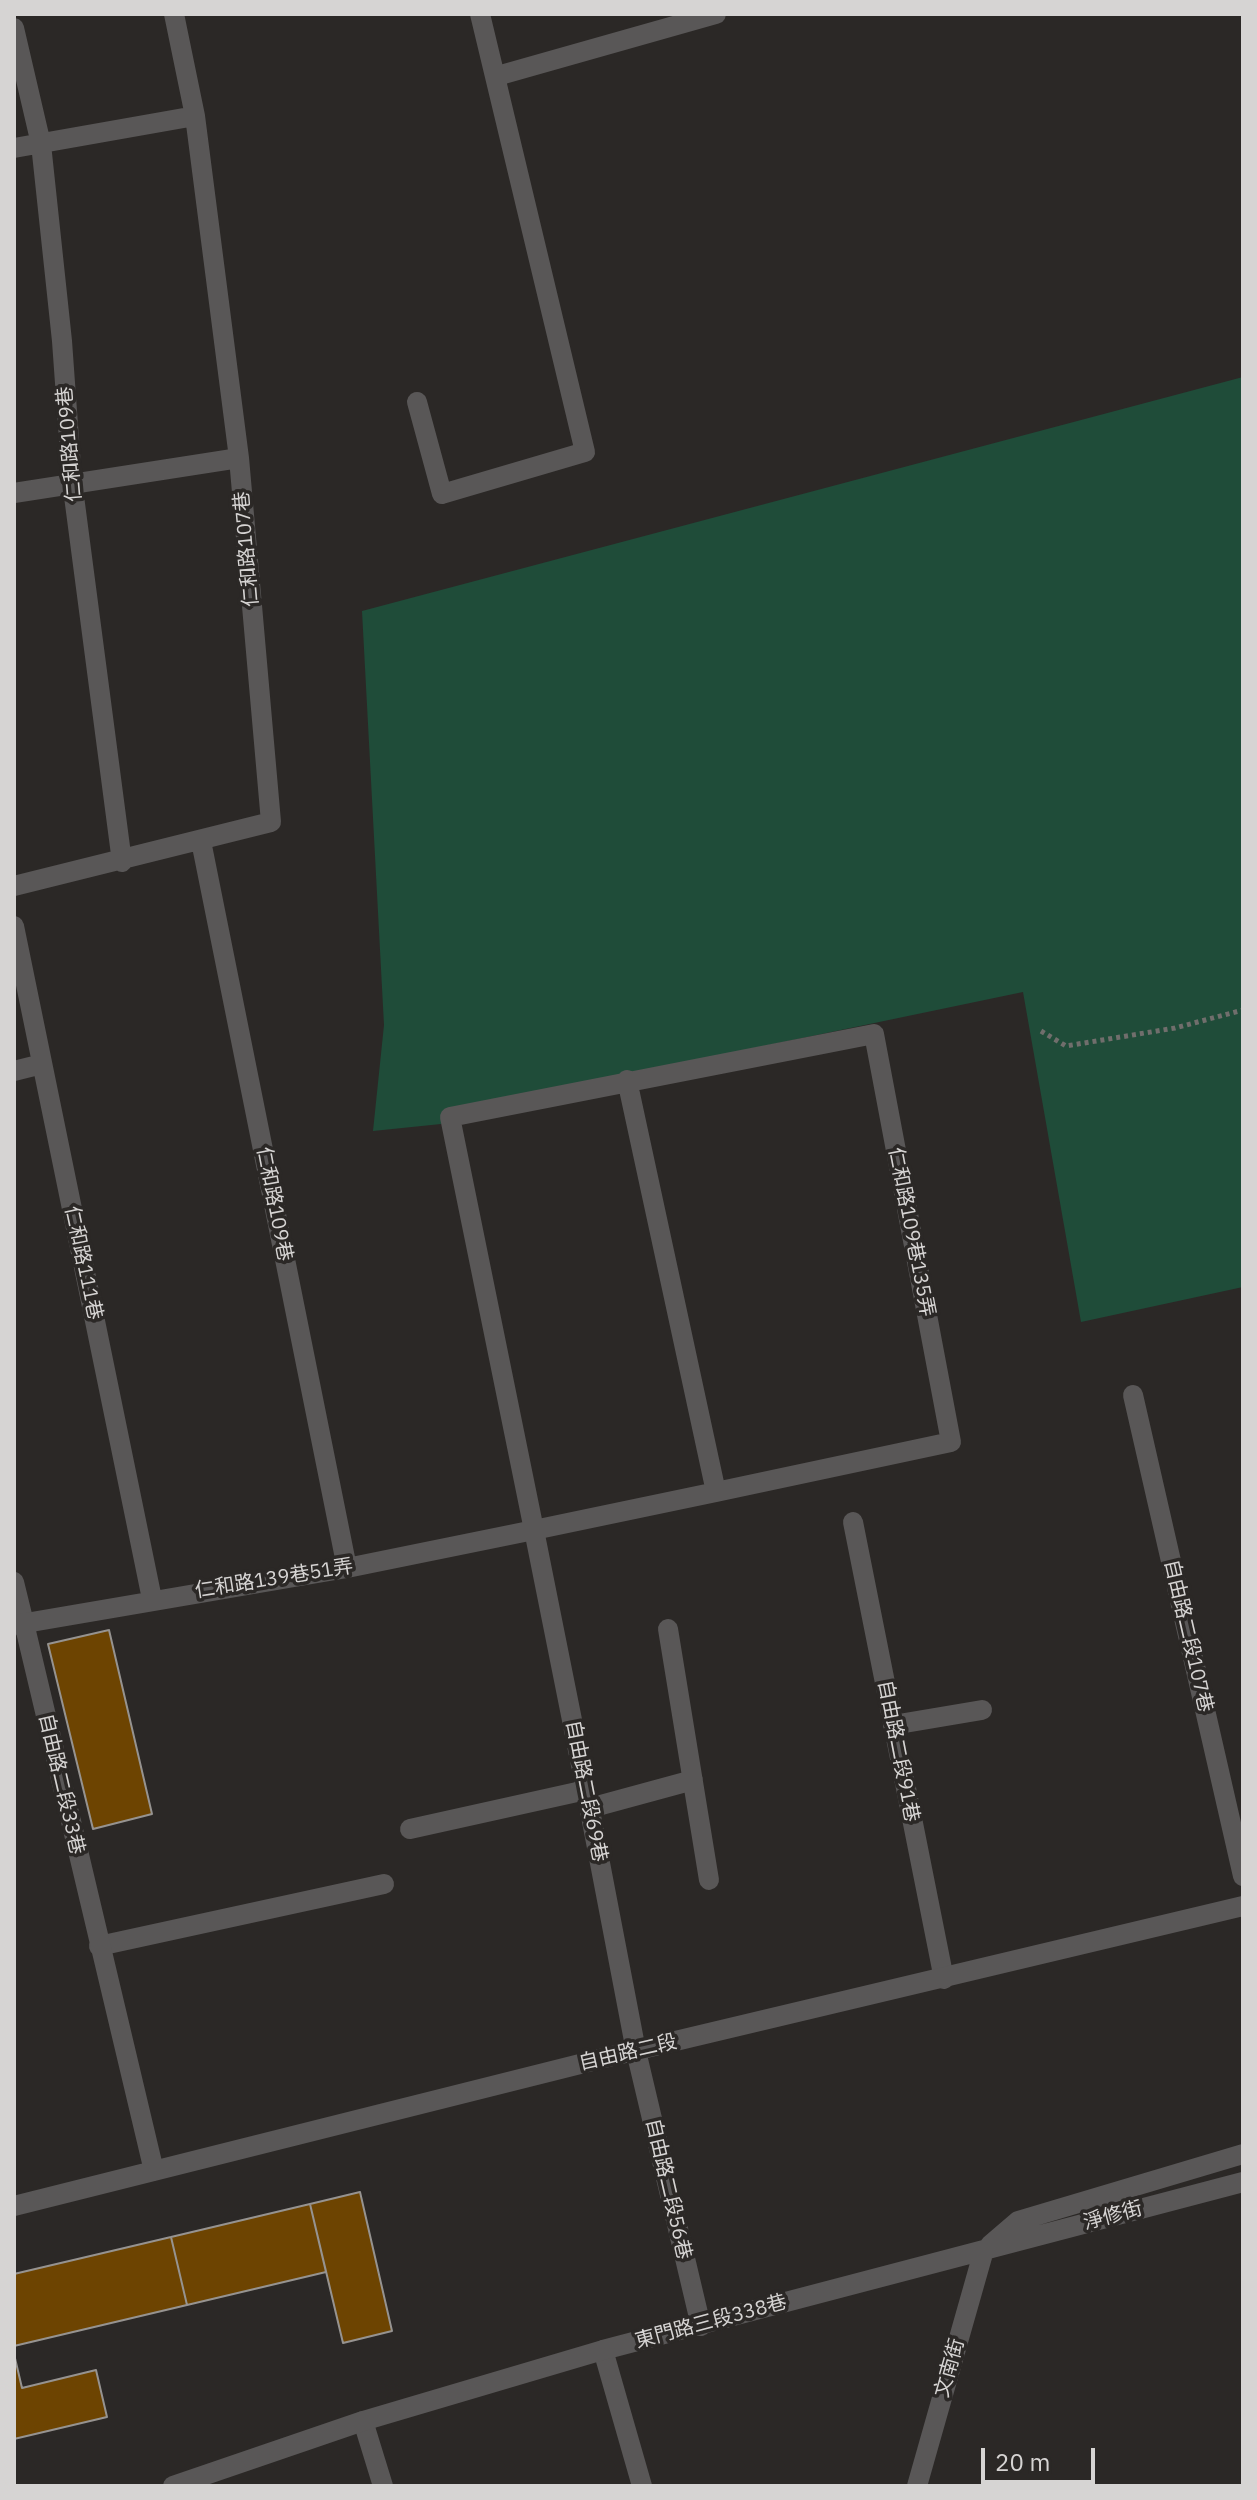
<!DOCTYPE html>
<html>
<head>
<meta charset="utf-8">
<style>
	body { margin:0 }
	#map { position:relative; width:1257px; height:2500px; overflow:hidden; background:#2b2826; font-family:"IBM Plex Sans",sans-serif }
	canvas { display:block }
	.frame { position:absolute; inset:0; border:16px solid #d6d4d3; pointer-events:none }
	.scale { position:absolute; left:981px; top:2448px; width:114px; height:36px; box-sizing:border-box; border:4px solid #d6d4d3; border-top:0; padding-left:10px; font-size:24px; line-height:28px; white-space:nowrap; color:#d6d4d3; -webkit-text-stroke:6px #2b2826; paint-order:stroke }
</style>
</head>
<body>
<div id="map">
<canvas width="1257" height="2500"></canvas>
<div class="frame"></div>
<div class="scale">20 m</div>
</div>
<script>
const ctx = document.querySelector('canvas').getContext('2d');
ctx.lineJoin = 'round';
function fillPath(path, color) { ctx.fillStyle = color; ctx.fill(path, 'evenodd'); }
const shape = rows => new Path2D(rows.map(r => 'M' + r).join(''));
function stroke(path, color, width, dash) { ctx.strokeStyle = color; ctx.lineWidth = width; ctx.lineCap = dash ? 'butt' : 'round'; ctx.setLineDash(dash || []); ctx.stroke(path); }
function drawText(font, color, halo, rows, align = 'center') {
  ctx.font = font + ' "IBM Plex Sans","Noto Sans TC",sans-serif'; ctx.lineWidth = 7; ctx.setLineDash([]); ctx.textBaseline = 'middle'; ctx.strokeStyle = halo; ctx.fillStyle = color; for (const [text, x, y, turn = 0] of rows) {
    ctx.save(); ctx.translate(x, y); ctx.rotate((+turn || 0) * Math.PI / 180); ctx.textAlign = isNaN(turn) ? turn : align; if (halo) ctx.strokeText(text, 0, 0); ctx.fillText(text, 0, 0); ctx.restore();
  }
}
fillPath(shape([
	[1243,377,1243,1287,1081,1322,1023,992,443,1113,441,1124,373,1131,384,1025,362,611]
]), '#1f4c39');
const building = shape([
	[109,1630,152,1814,93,1829,48,1644,109,1630],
	[360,2192,392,2331,343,2343,310,2204,360,2192],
	[310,2204,326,2272,187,2305,171,2237,310,2204],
	[171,2237,187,2305,14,2346,14,2274,171,2237],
	[14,2354,22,2388,96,2370,107,2417,14,2439,14,2354]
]);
fillPath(building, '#6d4401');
stroke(building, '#969390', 2);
stroke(shape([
	[1041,1031,1066,1046,1175,1028,1243,1010]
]), '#706e6c', 5, [4, 4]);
stroke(shape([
	[497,76,716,14],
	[417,402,442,494,585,452,480,14],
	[1133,1395,1243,1876],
	[853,1522,944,1979],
	[14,1582,24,1623],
	[668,1629,709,1880],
	[893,1725,982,1710],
	[590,1808,693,1780],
	[410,1829,586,1790],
	[99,1946,384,1884],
	[603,2350,642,2486],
	[363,2421,383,2486]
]), '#595757', 20);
stroke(shape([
	[14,28,41,144,62,341,72,481,122,862],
	[14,148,195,116],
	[14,493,239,458],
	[201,841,347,1568],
	[14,886,271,822,239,458,195,116,174,14],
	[14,926,152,1599],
	[14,1071,42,1064],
	[627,1080,716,1492],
	[24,1623,154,2171],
	[14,1625,347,1568,534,1530,716,1492,951,1442,874,1034,450,1117,534,1530,586,1790,636,2051,701,2326],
	[14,2206,604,2058,1243,1906],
	[990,2245,1018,2221,1243,2154],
	[173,2486,363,2421,603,2350,1243,2182],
	[917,2486,984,2250]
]), '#595757', 20);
drawText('20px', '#d6d4d3', '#2b2826', [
	["仁和路109巷",70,444,-95],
	["仁和路107巷",247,549,-95],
	["仁和路109巷",274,1204,79],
	["仁和路109巷135弄",911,1232,79],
	["仁和路111巷",83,1263,78],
	["仁和路139巷51弄",274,1579,-9],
	["自由路二段107巷",1188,1636,77],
	["自由路二段91巷",898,1751,79],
	["自由路二段33巷",61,1784,77],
	["自由路二段69巷",586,1791,79],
	["自由路二段",628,2053,-13],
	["自由路二段56巷",668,2189,77],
	["淨修街",1113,2216,-15],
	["東門路三段338巷",711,2322,-15],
	["文南街",950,2368,-74]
]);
</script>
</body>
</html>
